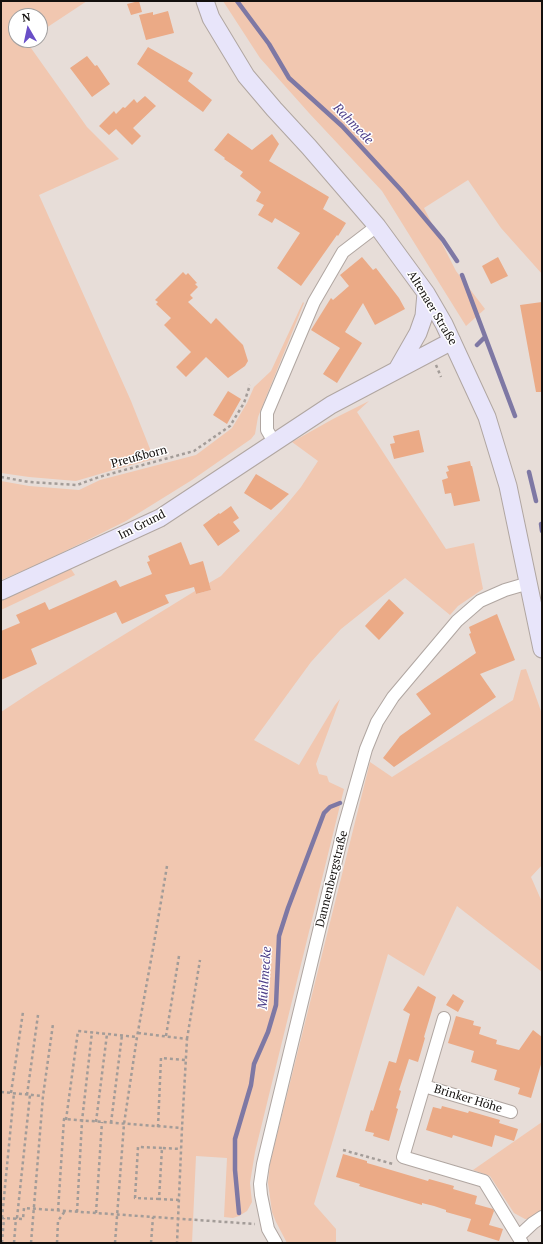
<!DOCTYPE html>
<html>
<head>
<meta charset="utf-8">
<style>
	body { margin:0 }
	#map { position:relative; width:543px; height:1244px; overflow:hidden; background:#e7ddd8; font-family:"PT Serif",serif }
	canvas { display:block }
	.frame { position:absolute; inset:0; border:2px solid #13100e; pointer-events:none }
	.north { position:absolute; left:8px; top:8px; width:40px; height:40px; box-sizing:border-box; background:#fff; border:1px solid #a19f9f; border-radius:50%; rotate:351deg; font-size:11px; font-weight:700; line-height:16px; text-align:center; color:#13100e }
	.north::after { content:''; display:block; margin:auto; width:14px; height:18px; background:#694ec7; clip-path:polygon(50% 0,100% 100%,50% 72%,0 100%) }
</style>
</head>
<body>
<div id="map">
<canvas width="543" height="1244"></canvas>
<div class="frame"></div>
<div class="north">N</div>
</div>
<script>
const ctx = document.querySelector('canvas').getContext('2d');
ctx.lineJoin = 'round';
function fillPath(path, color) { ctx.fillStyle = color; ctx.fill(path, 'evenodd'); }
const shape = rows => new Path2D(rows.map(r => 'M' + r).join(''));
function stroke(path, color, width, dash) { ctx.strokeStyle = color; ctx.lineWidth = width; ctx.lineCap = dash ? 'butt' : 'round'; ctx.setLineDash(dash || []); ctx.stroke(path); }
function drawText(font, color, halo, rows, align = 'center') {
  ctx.font = font + ' "PT Serif",serif'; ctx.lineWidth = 3; ctx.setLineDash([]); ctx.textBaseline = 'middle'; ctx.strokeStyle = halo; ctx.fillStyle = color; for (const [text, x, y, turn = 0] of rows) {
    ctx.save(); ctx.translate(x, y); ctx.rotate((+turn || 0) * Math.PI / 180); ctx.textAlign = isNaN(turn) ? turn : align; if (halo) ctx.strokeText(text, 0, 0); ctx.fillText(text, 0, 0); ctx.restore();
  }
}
fillPath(shape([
	[1,1,87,1,40,32,40,16,16,16,16,40,28,40,26,41,87,127,119,159,39,195,131,401,154,459,120,468,76,481,29,477,1,473],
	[223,1,542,1,542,274,501,228,468,180,424,208,456,271,485,309,466,326,382,191,309,113,260,58],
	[303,302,304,303,258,417,255,434,251,439,192,480,126,521,39,564,1,580,1,481,29,486,79,490,100,480,196,455,232,428,247,403,254,387,271,371],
	[369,401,357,412,446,549,474,543,483,589,458,606,450,615,405,578,341,629,311,662,254,740,299,765,335,705,340,699,316,764,319,774,327,776,329,782,344,789,255,1152,250,1183,252,1202,247,1211,239,1216,233,1218,224,1217,227,1158,196,1156,192,1243,1,1243,1,712,39,687,195,591,196,594,211,590,209,583,221,576,282,510,301,487,318,461,292,442,333,419],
	[71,569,75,575,1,610,1,599],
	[526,669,542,714,542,865,531,877,542,902,542,972,457,906,424,976,388,954,314,1204,336,1229,336,1243,287,1243,276,1222,272,1212,268,1183,270,1163,370,762,392,777,513,700,521,670],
	[542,1122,542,1213,529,1219,525,1219,514,1213,490,1176,473,1170]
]), '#f1c7b0');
stroke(shape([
	[237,1,269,44,289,78,342,126,401,190,443,240,457,261],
	[462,275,515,416],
	[477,345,485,337],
	[529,472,536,501],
	[541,524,542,531],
	[239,1213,235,1170,235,1139,251,1085,254,1064,268,1032,276,1005,279,936,288,908,324,813,330,807,340,803]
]), '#7e78a4', 4.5);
fillPath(shape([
	[139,1,142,12,131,15,127,4],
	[168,11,174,33,146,40,139,15,153,12,153,15],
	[148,47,193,73,188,81,212,100,203,112,137,64],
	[87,56,95,66,97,65,110,84,92,97,70,68],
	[145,96,156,106,133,128,141,136,132,145,116,129,109,135,99,126,114,111,116,114,123,107,125,108,134,99,137,103],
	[228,133,252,150,272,134,279,144,269,161,329,197,323,209,346,223,338,236,337,235,301,286,277,268,300,233,275,218,272,223,258,215,264,205,256,201,261,192,240,176,243,172,224,159,225,158,214,150],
	[362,257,373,270,376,268,399,298,405,309,375,325,363,303,345,332,362,343,337,383,323,374,340,348,311,330,331,298,333,300,349,286,340,275],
	[498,257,508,276,491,284,482,266],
	[183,272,186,275,188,273,197,283,195,284,198,287,190,295,193,298,188,302,211,324,216,318,243,345,248,361,245,366,228,378,206,357,186,377,176,367,191,352,164,325,171,318,156,304,158,302,155,300],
	[542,302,542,392,536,392,520,305],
	[228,391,241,399,227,424,213,415],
	[419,430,424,452,394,459,390,444,395,443,393,436],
	[470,461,471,466,472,466,480,501,454,506,451,493,445,494,442,480,448,478,446,472,449,471,447,466],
	[256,474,289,494,271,510,258,502,244,493],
	[231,506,239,518,233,522,240,531,218,546,203,525,219,513,220,514],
	[181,542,190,565,203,561,211,590,196,594,194,587,165,595,169,603,122,624,116,612,31,649,37,664,1,680,1,631,20,623,16,615,45,602,49,610,116,580,120,587,152,574,147,562,150,561,148,556],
	[389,599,404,613,379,640,365,626],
	[497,614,515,660,480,674,496,697,394,767,383,758,400,736,431,714,416,694,476,653,469,634,471,633,469,627],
	[418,986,436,997,424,1037,425,1038,418,1062,409,1059,399,1090,401,1091,396,1108,398,1109,389,1141,373,1136,374,1133,365,1131,371,1110,373,1111,389,1061,396,1063,410,1014,403,1010],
	[453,994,464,1001,458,1012,446,1005],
	[456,1016,474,1021,473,1025,481,1027,479,1034,497,1040,496,1044,519,1050,533,1030,542,1037,542,1061,531,1098,518,1094,520,1088,494,1080,497,1070,471,1062,474,1051,448,1043],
	[442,1106,468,1113,469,1111,500,1120,499,1123,518,1129,514,1141,495,1135,492,1147,453,1135,452,1138,426,1130,433,1107,441,1109],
	[343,1154,367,1161,367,1163,391,1170,428,1181,429,1179,454,1186,453,1189,477,1196,475,1204,493,1209,494,1211,489,1225,503,1229,499,1241,467,1231,471,1219,446,1212,446,1210,434,1206,422,1203,422,1205,359,1186,360,1184,336,1177]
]), '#ebaa86');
const street = shape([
	[274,442,267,430,267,413,314,302,343,252,377,226],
	[444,1018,424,1086,511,1112],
	[424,1086,403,1157,484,1181,522,1243],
	[519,1236,533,1223,542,1217],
	[276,1243,268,1229,261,1195,260,1184,263,1164,344,827,366,749,377,722,393,697,457,621,480,601,505,590,529,583]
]);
const secondary = shape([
	[205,1,211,18,246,76,274,109,309,147,377,226,426,293,444,324,487,417,508,486,542,649],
	[398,368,418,333,424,316,426,293],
	[1,591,160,518,331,405,452,341]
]);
stroke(street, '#b0a6a1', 14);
stroke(secondary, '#b0a6a1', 19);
stroke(shape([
	[436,365,441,377],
	[1,477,29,482,77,485,99,477,194,451,230,426,244,403,250,385],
	[138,1033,187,1039,182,1128],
	[166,1036,179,956],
	[187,1039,200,960],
	[1,1092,43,1096],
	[11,1093,23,1012],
	[27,1095,38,1015],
	[66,1120,78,1031,137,1037],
	[96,1122,107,1034],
	[111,1123,122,1035],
	[158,1127,161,1058,186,1060],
	[343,1150,393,1164],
	[159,1199,135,1198,138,1147,162,1148],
	[179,1200,159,1199,162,1148,181,1149],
	[58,1211,64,1119,182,1128,177,1243],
	[77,1212,82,1121,92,1032],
	[96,1213,102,1122],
	[1,1218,23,1219,24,1208,255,1224],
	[2,1218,14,1093],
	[17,1218,30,1095],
	[2,1243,4,1218],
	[14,1243,16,1218],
	[31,1243,43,1096,53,1024],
	[57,1243,58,1221,65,1211],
	[115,1243,124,1124,137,1037,153,949,167,866],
	[151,1243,153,1217]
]), '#a39c98', 2.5, [3, 3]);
stroke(street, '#fff', 12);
stroke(secondary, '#e8e5fa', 17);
drawText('12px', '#13100e', '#fff', [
	["Altenaer Straße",432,308,59],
	["Preußborn",139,457,-15],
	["Im Grund",142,525,-27],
	["Dannenbergstraße",332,879,-76],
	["Brinker Höhe",468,1099,17]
]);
drawText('italic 13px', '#4b3c87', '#fff', [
	["Rahmede",353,124,46],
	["Mühlmecke",265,978,-86]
]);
</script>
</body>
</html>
